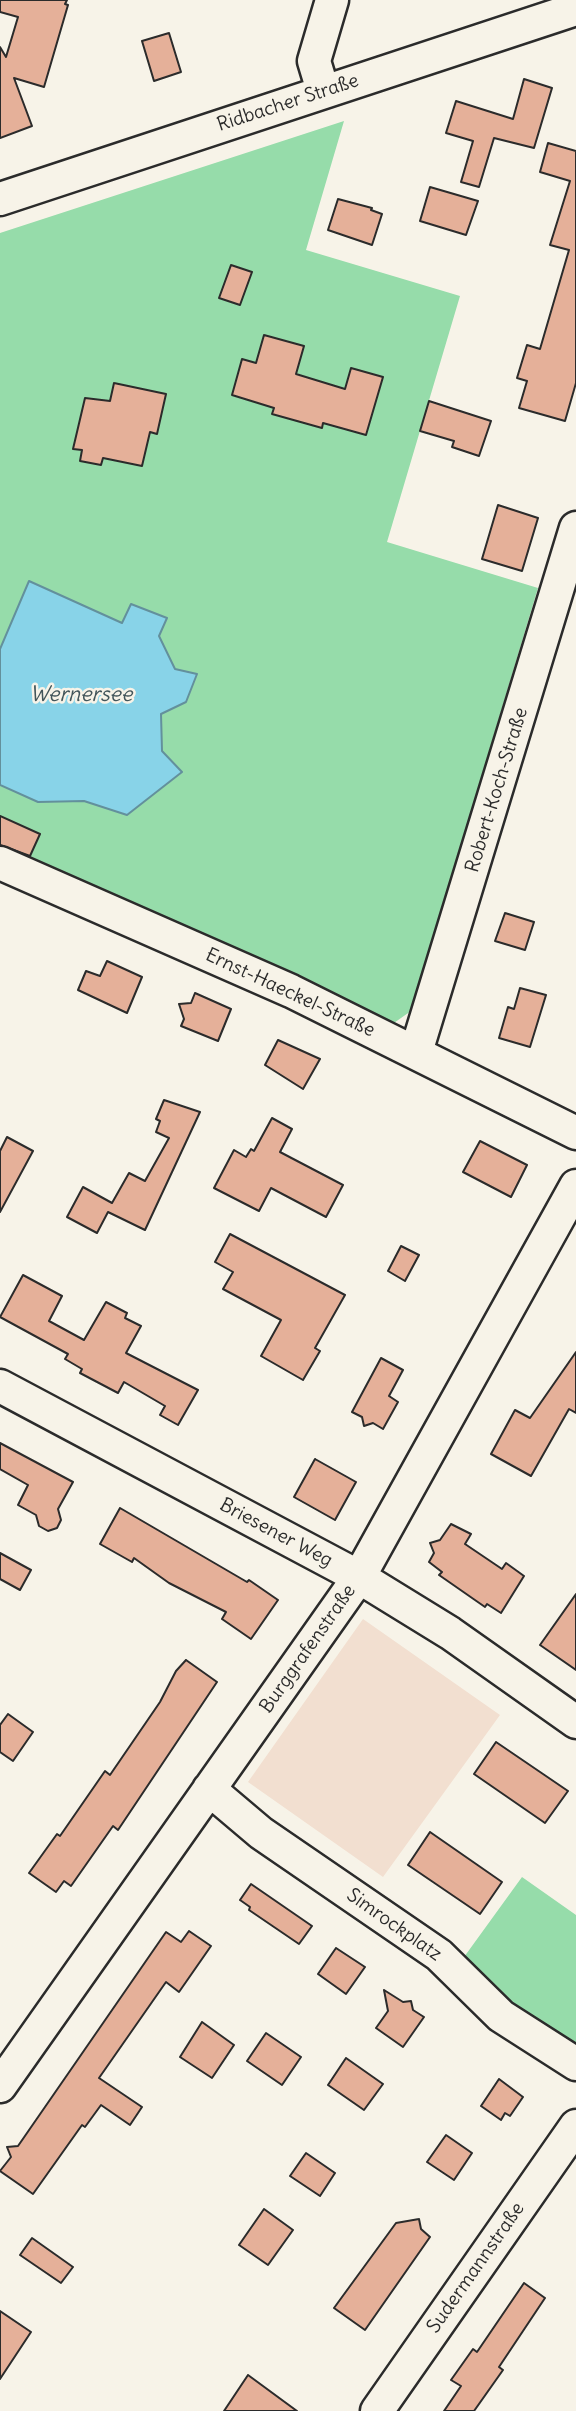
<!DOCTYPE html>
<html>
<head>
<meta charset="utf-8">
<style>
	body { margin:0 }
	canvas { display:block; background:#f7f3e8 }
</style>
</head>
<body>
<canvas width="576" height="2411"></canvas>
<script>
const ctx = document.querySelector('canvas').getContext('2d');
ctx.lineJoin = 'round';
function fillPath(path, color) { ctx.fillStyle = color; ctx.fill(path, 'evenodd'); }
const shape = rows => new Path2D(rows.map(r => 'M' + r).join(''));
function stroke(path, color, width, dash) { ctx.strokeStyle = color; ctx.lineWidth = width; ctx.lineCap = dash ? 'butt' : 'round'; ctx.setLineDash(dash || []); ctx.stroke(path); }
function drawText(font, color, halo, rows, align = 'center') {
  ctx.font = font + ' Delius,sans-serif'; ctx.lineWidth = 5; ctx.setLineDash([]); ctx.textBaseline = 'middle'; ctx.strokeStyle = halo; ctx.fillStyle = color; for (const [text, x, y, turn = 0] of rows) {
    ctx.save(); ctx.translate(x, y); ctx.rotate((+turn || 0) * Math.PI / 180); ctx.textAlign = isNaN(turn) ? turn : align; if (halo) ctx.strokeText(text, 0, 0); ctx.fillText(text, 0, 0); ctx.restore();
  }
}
fillPath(shape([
	[363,1619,500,1715,383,1877,248,1782]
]), '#f2dfd0');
fillPath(shape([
	[344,121,306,250,460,296,387,542,538,588,411,1011,391,1025,270,964,0,850,0,785,38,802,84,801,127,815,181,771,162,751,161,714,186,702,196,674,175,670,159,636,167,619,122,623,30,581,0,649,0,233],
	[522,1877,576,1915,576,2055,459,1964]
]), '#96dcaa');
const water = shape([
	[29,581,122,623,131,604,167,618,159,636,175,669,197,674,186,702,161,714,162,751,182,772,127,815,84,801,38,802,0,785,0,649,29,581]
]);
fillPath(water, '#88d3e8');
stroke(water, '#63909c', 2);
const building = shape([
	[0,0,67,0,65,4,68,5,44,87,14,78,32,126,0,138,0,47,6,57,18,17,0,12,0,0],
	[169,33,181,72,154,81,142,41,169,33],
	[524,79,552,88,534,148,494,138,479,187,461,182,473,141,446,133,456,101,513,119,524,79],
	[548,143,576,151,576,383,565,421,519,408,527,381,517,378,527,345,540,349,569,250,550,245,570,181,540,172,548,143],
	[430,187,478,201,466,235,420,221,430,187],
	[338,199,372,208,371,210,382,214,372,245,328,230,338,199],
	[231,265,252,272,240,305,219,298,231,265],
	[264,335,304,346,296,374,345,389,351,368,383,377,366,435,323,423,322,428,272,414,274,408,232,395,242,359,256,363,264,335],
	[114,383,166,394,157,434,150,432,142,466,103,458,101,465,80,461,82,450,73,449,85,398,110,401,114,383],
	[429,401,491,421,479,456,452,447,454,441,420,431,429,401],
	[498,505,538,518,522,571,482,559,498,505],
	[0,816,40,834,30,856,0,845,0,816],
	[505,913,534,922,525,950,495,941,505,913],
	[107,961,142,977,127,1013,78,990,86,971,100,976,107,961],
	[520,988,546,995,530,1047,499,1038,508,1007,514,1009,520,988],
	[195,993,231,1009,218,1041,181,1026,184,1019,179,1004,191,1003,195,993],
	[278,1040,320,1059,303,1089,265,1065,278,1040],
	[164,1100,200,1112,145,1230,108,1212,97,1233,67,1217,83,1187,112,1203,129,1173,145,1181,169,1138,156,1132,160,1121,156,1119,164,1100],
	[272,1118,292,1129,280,1152,343,1185,326,1217,271,1188,259,1211,214,1188,234,1150,246,1157,251,1149,254,1151,272,1118],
	[7,1137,33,1151,0,1212,0,1151,7,1137],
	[480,1141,527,1165,511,1197,463,1172,480,1141],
	[230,1234,345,1295,315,1348,320,1351,303,1380,261,1356,281,1320,223,1289,233,1272,215,1262,230,1234],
	[401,1246,419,1255,405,1281,388,1271,401,1246],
	[23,1275,62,1296,49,1321,84,1340,106,1302,127,1313,125,1318,141,1326,126,1353,198,1390,178,1425,160,1415,165,1406,124,1382,118,1393,80,1373,82,1369,65,1359,68,1354,0,1317,23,1275],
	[576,1352,576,1413,569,1409,531,1476,491,1454,515,1410,530,1418,576,1352],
	[381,1358,403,1370,389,1396,398,1402,383,1429,373,1423,364,1426,362,1417,352,1412,381,1358],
	[0,1443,73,1482,58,1509,61,1520,57,1528,48,1531,39,1526,36,1515,18,1505,28,1485,0,1469,0,1443],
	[315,1459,356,1482,335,1520,294,1497,315,1459],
	[120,1508,247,1582,249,1580,278,1600,251,1639,222,1619,226,1612,169,1583,134,1558,132,1562,100,1544,120,1508],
	[451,1524,471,1534,465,1544,502,1569,506,1563,524,1576,501,1613,487,1604,485,1607,439,1575,442,1572,429,1562,434,1553,430,1543,440,1540,451,1524],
	[0,1553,31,1570,20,1590,0,1579,0,1553],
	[576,1594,576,1670,540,1645,576,1594],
	[186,1660,217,1682,118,1830,113,1826,71,1886,64,1881,56,1892,29,1873,57,1834,60,1836,105,1771,110,1775,160,1702,176,1671,186,1660],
	[8,1714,33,1732,13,1761,0,1752,0,1725,8,1714],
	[496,1742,568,1791,545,1823,474,1774,496,1742],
	[430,1832,502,1882,480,1914,408,1865,430,1832],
	[251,1884,312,1926,299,1944,249,1910,250,1907,240,1900,251,1884],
	[189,1931,211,1946,179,1992,166,1982,99,2078,142,2107,130,2125,101,2105,85,2127,82,2125,33,2194,0,2171,11,2157,7,2147,18,2146,166,1932,181,1942,189,1931],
	[336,1948,365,1967,346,1994,318,1974,336,1948],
	[384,1990,403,2002,411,2001,413,2010,424,2017,403,2047,376,2028,388,2011,384,1990],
	[202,2022,234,2045,212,2078,180,2057,202,2022],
	[266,2033,301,2057,282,2085,247,2061,266,2033],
	[346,2058,383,2084,364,2110,328,2085,346,2058],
	[499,2079,523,2097,510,2116,505,2113,501,2120,481,2106,499,2079],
	[446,2135,472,2153,454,2180,427,2162,446,2135],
	[306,2153,335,2173,320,2196,290,2176,306,2153],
	[264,2209,293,2230,268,2265,239,2245,264,2209],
	[419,2219,421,2229,430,2237,365,2330,334,2308,396,2223,419,2219],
	[32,2238,73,2267,61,2283,20,2255,32,2238],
	[524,2283,545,2298,499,2367,503,2370,474,2411,444,2411,461,2386,451,2380,473,2349,477,2352,524,2283],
	[0,2311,31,2332,0,2379,0,2311],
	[248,2375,297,2411,224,2411,248,2375]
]);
fillPath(building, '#e5b099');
stroke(building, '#2b2b2b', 2);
const minor = shape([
	[323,91,314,61,332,0],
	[0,199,576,9],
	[0,863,291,991,576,1133],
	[416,1052,576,528],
	[0,1386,359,1577,450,1633,576,1722],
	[209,1789,261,1833,439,1955,501,2016,576,2064],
	[0,2086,359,1577,576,1186],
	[377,2411,576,2126]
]);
stroke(minor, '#2b2b2b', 37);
stroke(minor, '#f7f3e8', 32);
drawText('19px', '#2b2b2b', '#f7f3e8', [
	["Ridbacher Straße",288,103,-18],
	["Robert-Koch-Straße",497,790,-73],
	["Ernst-Haeckel-Straße",290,993,25],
	["Briesener Weg",276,1533,28],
	["Burggrafenstraße",308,1649,-55],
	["Simrockplatz",394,1925,35],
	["Sudermannstraße",476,2268,-55]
]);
drawText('italic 21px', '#42555a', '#f7f3e8', [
	["Wernersee",81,695]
]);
</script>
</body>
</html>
